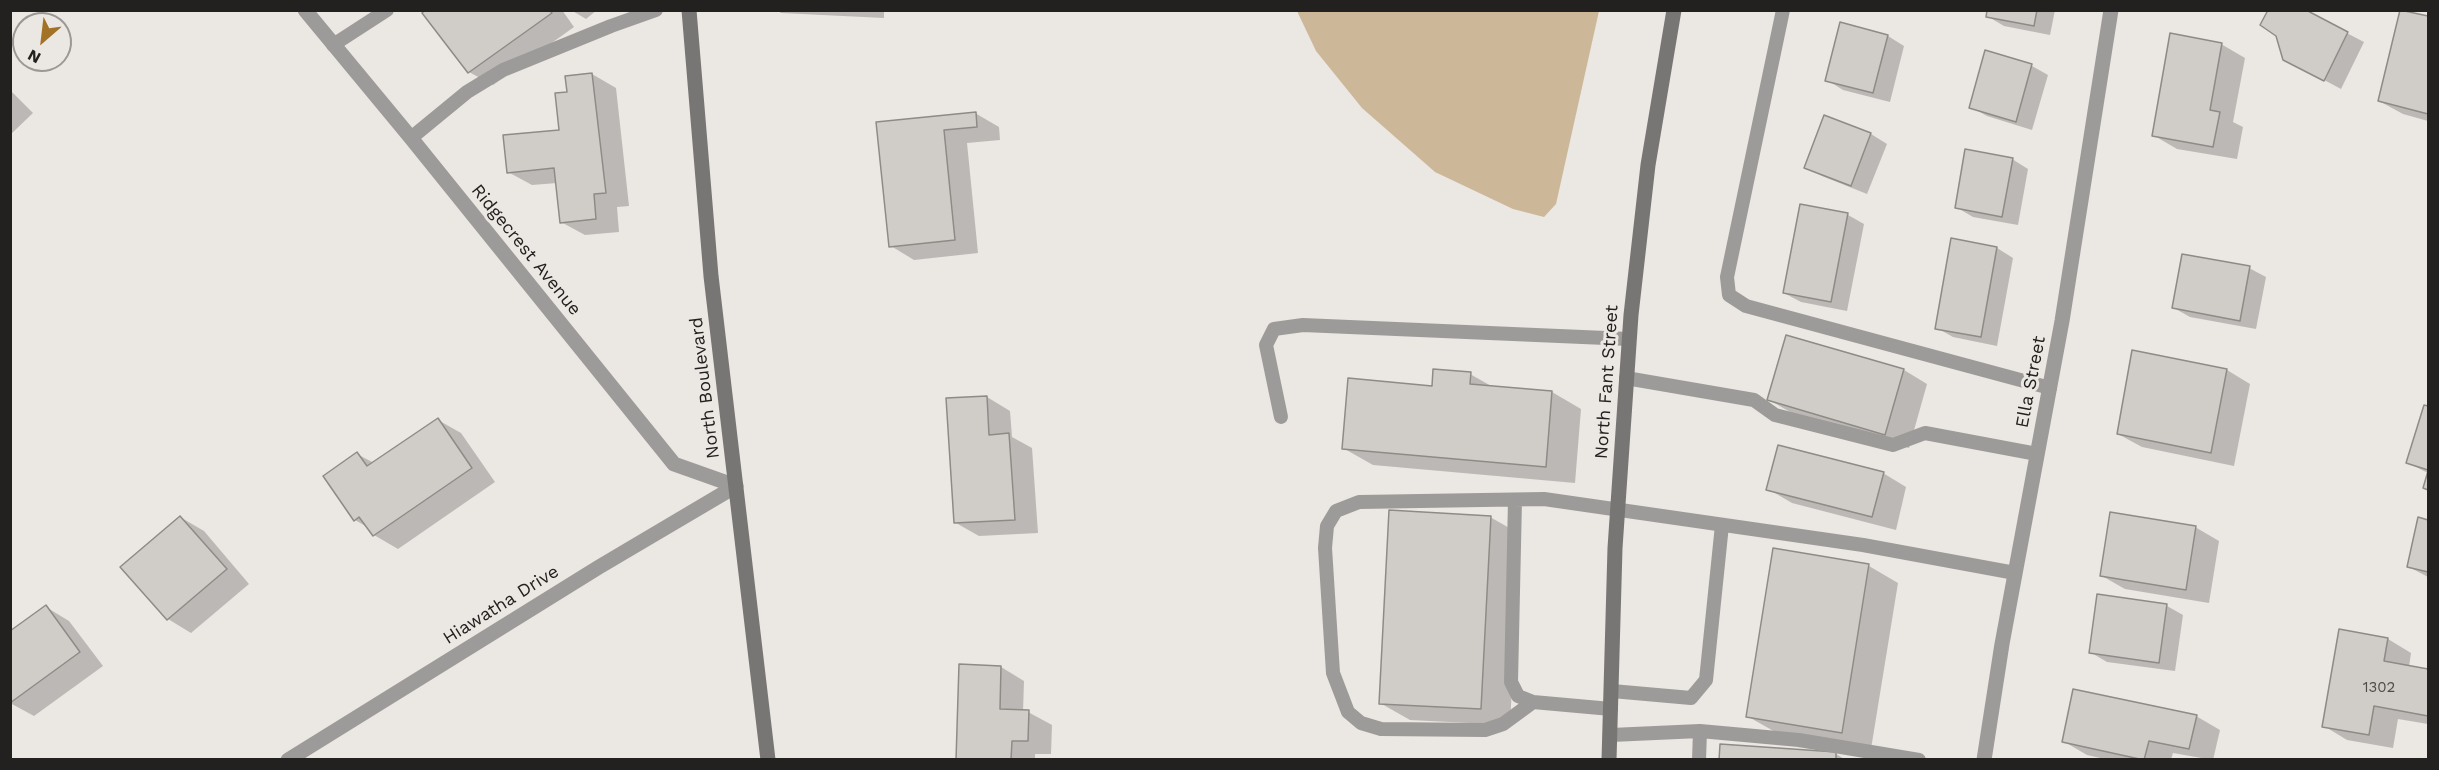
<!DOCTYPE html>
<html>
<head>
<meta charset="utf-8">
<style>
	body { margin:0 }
	#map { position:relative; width:2439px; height:770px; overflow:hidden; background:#ebe7e3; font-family:"Work Sans",sans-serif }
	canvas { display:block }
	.frame { position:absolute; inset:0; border:12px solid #22211f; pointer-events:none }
	.north { position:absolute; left:12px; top:12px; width:60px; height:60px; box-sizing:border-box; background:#ebe7e3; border:2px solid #9b9895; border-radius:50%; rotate:208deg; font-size:16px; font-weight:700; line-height:24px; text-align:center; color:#22211f }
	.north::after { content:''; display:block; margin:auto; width:21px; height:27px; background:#a27326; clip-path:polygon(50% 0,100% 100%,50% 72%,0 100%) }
</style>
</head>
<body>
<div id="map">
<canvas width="2439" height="770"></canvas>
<div class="frame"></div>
<div class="north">N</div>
</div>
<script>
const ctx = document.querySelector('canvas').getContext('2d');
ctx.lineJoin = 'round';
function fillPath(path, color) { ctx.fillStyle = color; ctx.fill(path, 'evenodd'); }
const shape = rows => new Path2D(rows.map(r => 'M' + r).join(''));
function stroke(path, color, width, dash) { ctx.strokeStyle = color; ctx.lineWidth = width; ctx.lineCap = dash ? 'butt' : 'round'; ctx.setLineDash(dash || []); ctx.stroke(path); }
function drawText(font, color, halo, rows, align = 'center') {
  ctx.font = font + ' "Work Sans",sans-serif'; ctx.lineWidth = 6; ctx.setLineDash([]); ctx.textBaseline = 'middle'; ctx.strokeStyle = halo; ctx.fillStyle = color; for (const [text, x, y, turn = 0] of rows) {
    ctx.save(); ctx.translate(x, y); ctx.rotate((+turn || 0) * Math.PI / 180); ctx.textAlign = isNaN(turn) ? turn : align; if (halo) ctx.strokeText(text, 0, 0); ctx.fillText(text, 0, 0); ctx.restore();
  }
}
fillPath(shape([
	[1297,11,1599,11,1556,204,1544,217,1513,209,1435,172,1362,108,1316,51]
]), '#cdb799');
fillPath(shape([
	[428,10,562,10,574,27,493,85,469,72],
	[571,10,597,10,586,19],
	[777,10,884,10,884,18,781,13],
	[1989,10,2055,10,2050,35,2004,26,1987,16],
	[2302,10,2364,42,2341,89,2298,66],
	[2402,11,2428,18,2428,121,2403,114,2379,101],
	[1888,36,1904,46,1890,102,1843,90,1827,80],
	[2221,44,2245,58,2233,122,2243,127,2237,159,2177,149,2153,135],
	[1986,52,2032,66,2048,75,2032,130,1987,116,1971,107],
	[592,74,616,88,629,206,617,207,619,232,585,235,561,222,557,183,532,185,508,172,560,131,568,93],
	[10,90,33,113,10,135],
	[975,113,999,127,1000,140,967,143,978,253,914,260,891,246,878,123],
	[1824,117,1871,134,1887,144,1867,194,1822,176,1805,167],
	[2012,159,2028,169,2018,225,1973,217,1956,207],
	[1801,206,1848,215,1864,224,1847,311,1801,302,1784,293],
	[1997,248,2013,258,1997,346,1953,337,1937,328],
	[2249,268,2266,277,2256,329,2190,317,2174,308],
	[1787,336,1904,370,1927,384,1909,448,1792,413,1769,400],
	[2227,370,2250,384,2234,466,2142,447,2118,434],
	[1470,374,1493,387,1552,392,1581,409,1575,483,1373,465,1343,448,1433,387],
	[987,397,1010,411,1012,437,1032,448,1038,533,979,536,956,523],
	[2425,407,2428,408,2428,473,2408,463],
	[438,420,461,433,495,482,398,549,374,535,369,528,355,520,357,454,374,463],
	[1883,473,1906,487,1896,530,1792,503,1768,489],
	[180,517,204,531,249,584,191,633,168,619],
	[1490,517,1520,534,1510,725,1410,720,1380,703],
	[2419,519,2428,521,2428,577,2409,567],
	[2195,527,2219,541,2209,603,2125,589,2102,576],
	[1869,566,1898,583,1871,749,1777,733,1747,716],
	[2098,596,2167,606,2183,615,2175,671,2107,662,2090,652],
	[46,607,69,621,103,666,34,716,10,703,10,633],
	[2388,639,2411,653,2409,667,2428,671,2428,724,2398,719,2393,748,2347,740,2324,726],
	[1001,667,1024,681,1023,712,1028,712,1052,725,1051,754,1035,754,1035,760,958,760],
	[2196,716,2220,730,2213,760,2173,753,2171,760,2109,760,2087,755,2063,741],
	[1836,754,1846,760,1721,760]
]), '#0003');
const building = shape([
	[425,10,549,10,552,13,468,73,422,13,425,10],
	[1987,10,2037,10,2034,26,1986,17,1987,10],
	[2268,10,2306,10,2348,32,2324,81,2283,60,2276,36,2260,25,2268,10],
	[2400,10,2428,16,2428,114,2378,101,2400,10],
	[1840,22,1888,35,1873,93,1825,81,1840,22],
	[2170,33,2222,43,2210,110,2220,112,2213,147,2152,136,2170,33],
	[1985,50,2032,64,2016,122,1969,108,1985,50],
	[592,73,606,193,594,194,596,219,560,223,554,168,507,173,503,135,559,130,555,93,567,92,565,76,592,73],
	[976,112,977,127,944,130,955,240,889,247,876,122,976,112],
	[1824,115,1871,133,1851,186,1804,168,1824,115],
	[1965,149,2013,158,2002,217,1955,208,1965,149],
	[1800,204,1848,213,1831,302,1783,293,1800,204],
	[1951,238,1997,247,1981,337,1935,329,1951,238],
	[2182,254,2250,266,2240,321,2172,308,2182,254],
	[1786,335,1904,369,1885,435,1767,400,1786,335],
	[2132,350,2227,369,2211,453,2117,434,2132,350],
	[1433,369,1471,372,1470,384,1552,391,1546,467,1342,449,1348,378,1432,386,1433,369],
	[987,396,989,435,1009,433,1015,520,954,523,946,398,987,396],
	[2424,405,2428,406,2428,470,2406,463,2424,405],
	[438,418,472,468,373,536,359,517,354,521,323,476,357,452,367,466,438,418],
	[1778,445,1884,472,1872,517,1766,490,1778,445],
	[2428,471,2428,490,2423,488,2428,471],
	[1389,510,1491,516,1481,709,1379,704,1389,510],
	[2110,512,2196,526,2186,590,2100,576,2110,512],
	[180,516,227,569,167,620,120,567,180,516],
	[2418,517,2428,520,2428,572,2407,567,2418,517],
	[1773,548,1869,564,1842,733,1746,717,1773,548],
	[2097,594,2167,604,2159,663,2089,653,2097,594],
	[46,605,80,652,10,703,10,631,46,605],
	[2339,629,2388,638,2384,661,2428,669,2428,716,2374,706,2369,735,2322,727,2339,629],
	[959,664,1001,666,1000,709,1029,710,1028,741,1012,741,1011,760,956,760,959,664],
	[2073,689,2197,715,2189,749,2149,741,2144,760,2062,742,2073,689],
	[1720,744,1836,752,1836,760,1719,760,1720,744]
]);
fillPath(building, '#d0cdc8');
stroke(building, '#8e8b87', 1.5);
stroke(shape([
	[1783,10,1727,277,1729,295,1746,306,2050,388],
	[333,45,387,10],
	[411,138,467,92,503,70,611,26,656,10],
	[1626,378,1754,400,1775,415,1893,445,1925,433,2037,454],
	[1281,417,1266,345,1274,329,1303,325,1629,339],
	[1515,500,1511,682,1518,696,1533,702,1611,709],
	[1612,691,1691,698,1706,680,1722,525],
	[1533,702,1503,724,1485,730,1381,729,1361,723,1348,712,1333,673,1325,548,1327,526,1336,511,1359,502,1544,499,1863,545,2015,573],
	[1611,735,1700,731,1799,740,1919,760],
	[1699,760,1700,731]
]), '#9d9b99', 14);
stroke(shape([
	[305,10,411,138,674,464,736,486],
	[288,760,599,567,736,486],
	[1984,760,2002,644,2062,321,2111,10]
]), '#9d9b99', 15);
stroke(shape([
	[689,10,711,276,768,760],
	[1609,760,1615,548,1631,315,1648,165,1674,10]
]), '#787674', 15);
drawText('15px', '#4e4c49', null, [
	["1302",2379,688]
]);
drawText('18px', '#22211f', '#ebe7e3', [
	["Ridgecrest Avenue",526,250,51],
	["North Fant Street",1607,382,-86],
	["Ella Street",2031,382,-79],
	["North Boulevard",705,388,-97],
	["Hiawatha Drive",501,605,-32]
]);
</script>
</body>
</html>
